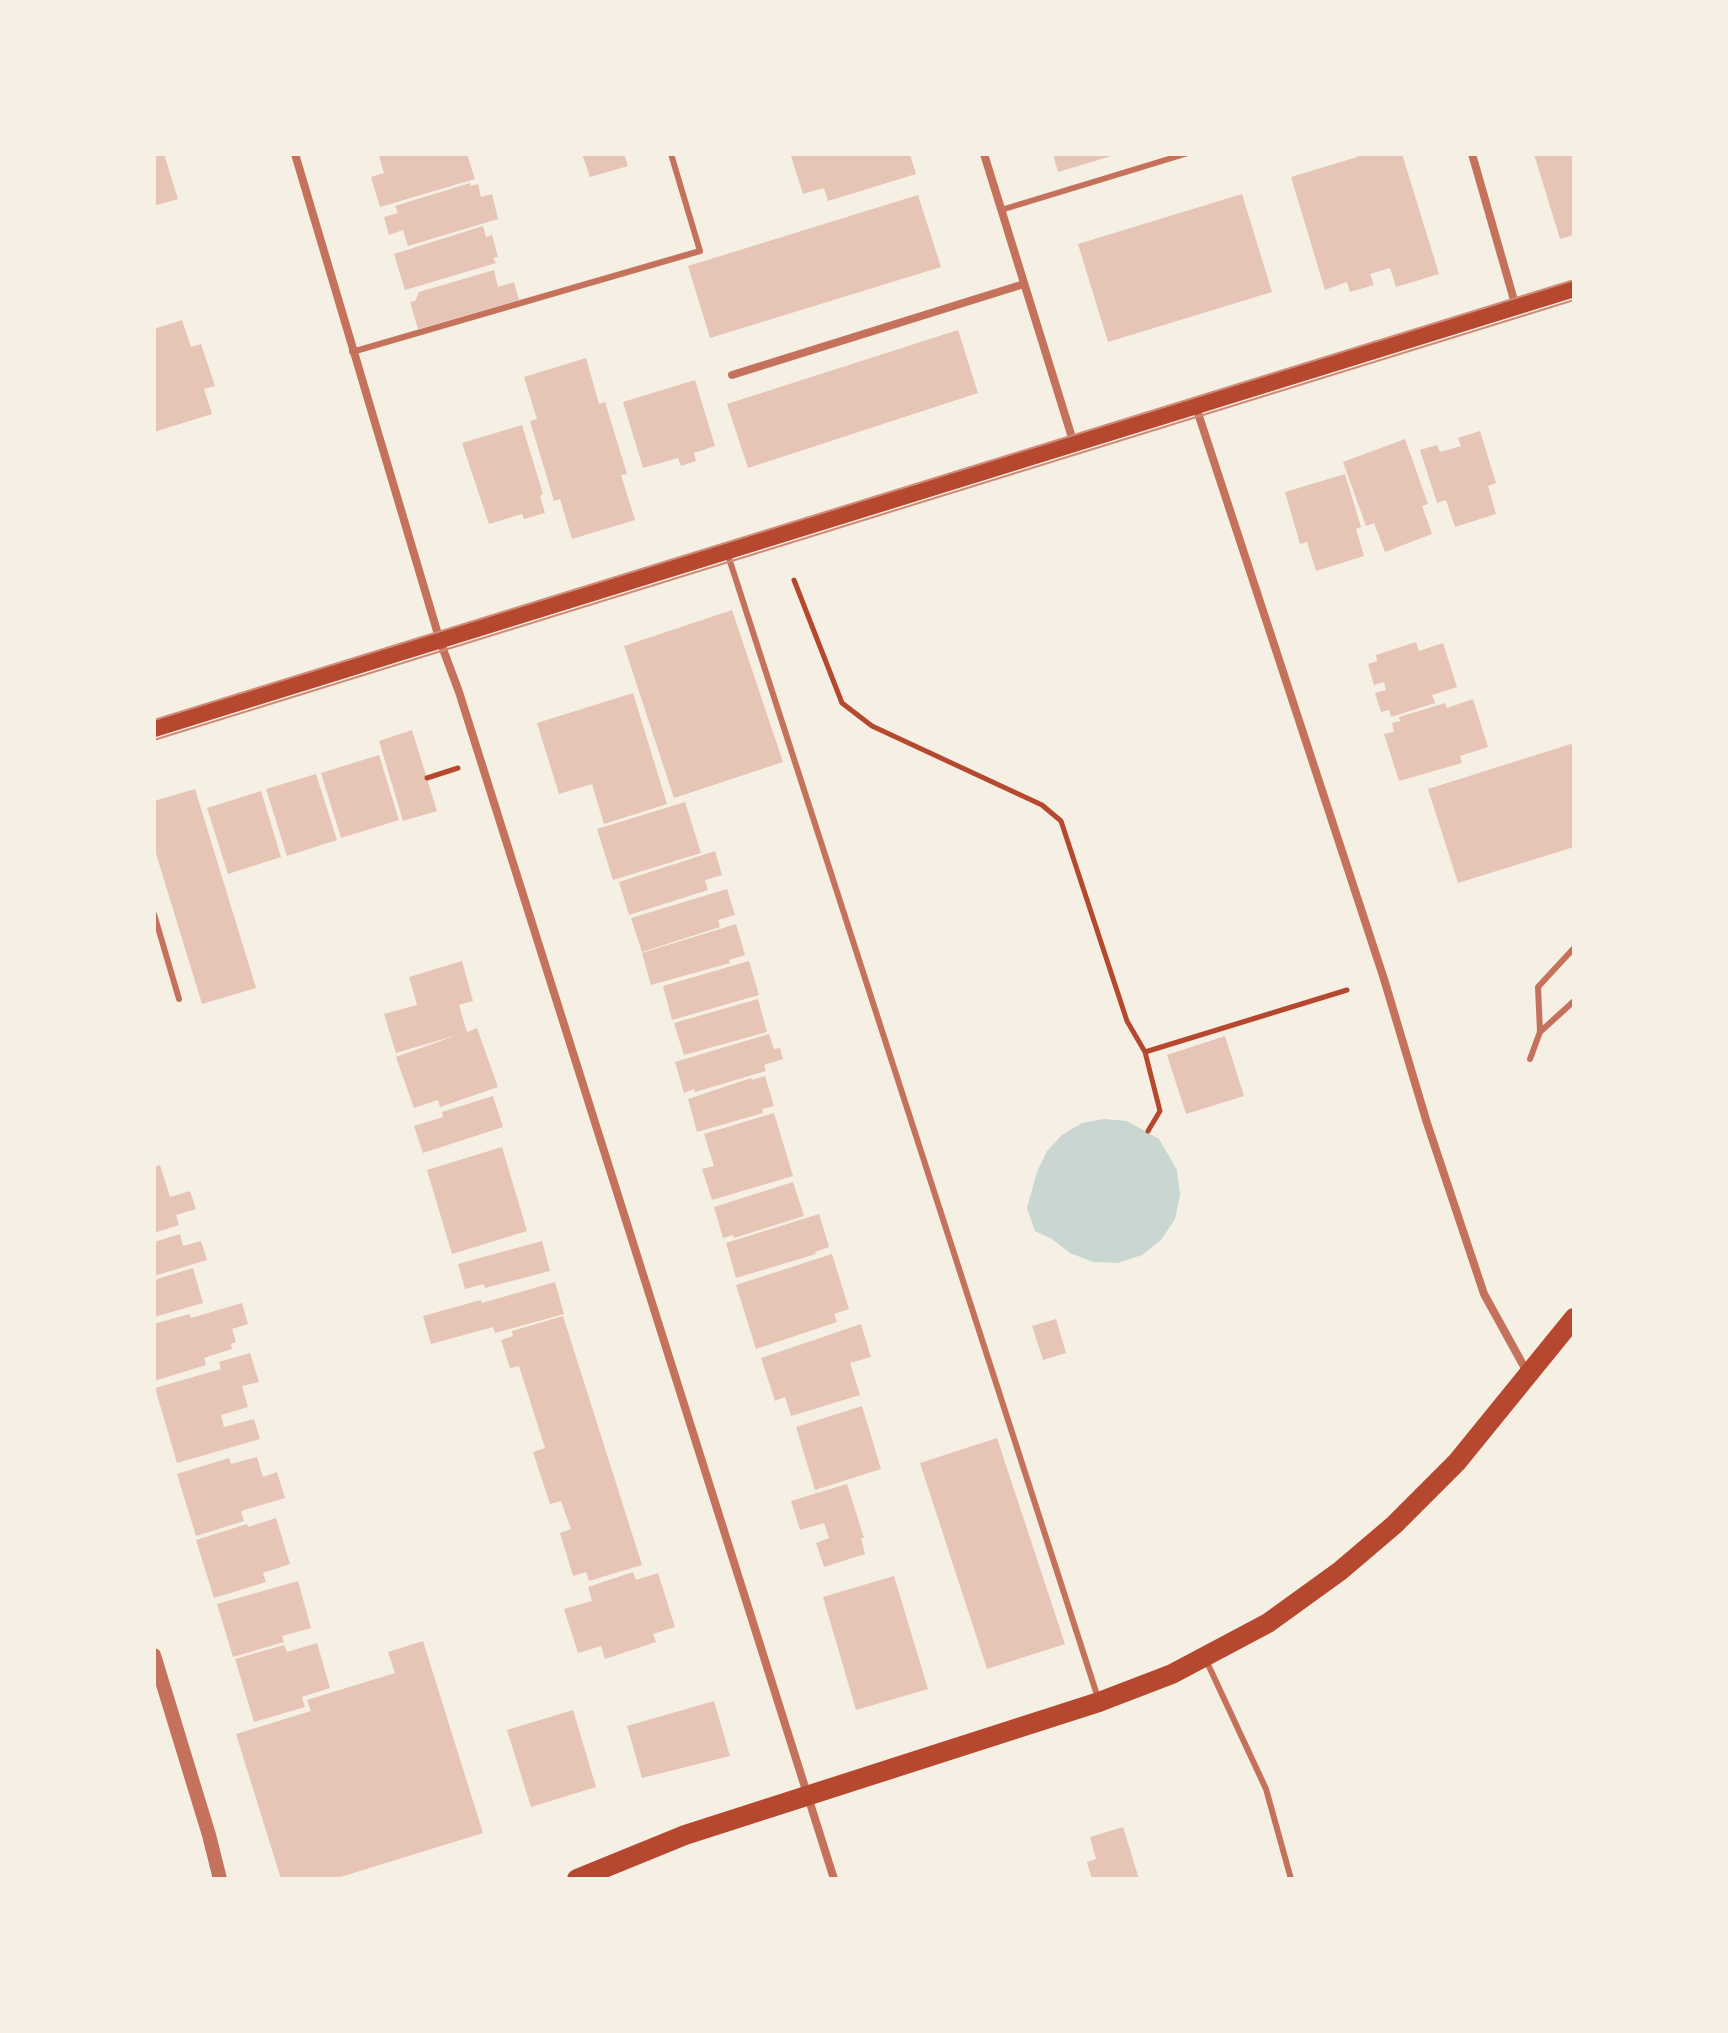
<!DOCTYPE html>
<html>
<head>
<meta charset="utf-8">
<style>
	body { margin:0 }
	#map { position:relative; width:1728px; height:2033px; overflow:hidden; background:#f6efe4; font-family:"Noto Serif",serif }
	canvas { display:block }
	.frame { position:absolute; inset:0; border:156px solid #f6efe4; pointer-events:none }
</style>
</head>
<body>
<div id="map">
<canvas width="1728" height="2033"></canvas>
<div class="frame"></div>
</div>
<script>
const ctx = document.querySelector('canvas').getContext('2d');
ctx.lineJoin = 'round';
function fillPath(path, color) { ctx.fillStyle = color; ctx.fill(path, 'evenodd'); }
const shape = rows => new Path2D(rows.map(r => 'M' + r).join(''));
function stroke(path, color, width, dash) { ctx.strokeStyle = color; ctx.lineWidth = width; ctx.lineCap = dash ? 'butt' : 'round'; ctx.setLineDash(dash || []); ctx.stroke(path); }
fillPath(shape([
	[1104,1119,1127,1121,1159,1139,1177,1170,1180,1195,1175,1219,1161,1240,1142,1255,1118,1263,1093,1262,1070,1253,1052,1239,1035,1231,1027,1208,1037,1172,1047,1151,1062,1135,1082,1123]
]), '#c9d6d2');
fillPath(shape([
	[154,154,164,154,178,199,154,206],
	[387,154,467,154,475,179,380,207,371,177,384,173,379,156],
	[582,154,624,154,628,166,590,177],
	[799,154,910,154,916,174,828,201,824,188,803,194,791,156],
	[1053,154,1115,154,1115,155,1058,172],
	[1357,154,1402,154,1439,274,1396,287,1390,268,1370,274,1374,285,1350,292,1347,282,1325,290,1291,177,1357,157],
	[1534,154,1574,154,1574,235,1560,239],
	[470,183,471,186,478,184,481,197,492,194,498,219,408,246,403,230,389,235,384,217,398,213,395,206],
	[1242,194,1272,292,1108,342,1078,244],
	[918,195,941,267,710,338,688,266],
	[483,226,486,237,492,235,498,257,493,258,496,263,405,290,394,254],
	[494,270,498,287,514,282,519,300,418,329,410,302,415,301,419,292],
	[182,320,191,347,201,344,215,386,204,389,212,414,154,432,154,329],
	[958,330,978,393,748,468,727,404],
	[586,358,599,404,605,402,627,474,621,475,635,520,572,539,560,499,554,501,530,421,537,419,524,377],
	[695,380,715,446,694,453,696,461,681,466,678,458,643,468,623,402],
	[522,425,543,494,540,496,545,513,524,519,522,514,489,524,462,443],
	[1480,431,1496,483,1488,486,1496,514,1455,527,1446,500,1437,503,1420,450,1437,445,1440,452,1461,446,1458,438],
	[1405,439,1428,504,1422,506,1432,534,1385,552,1374,523,1366,526,1343,462],
	[1345,474,1361,527,1356,529,1364,556,1316,571,1307,542,1300,544,1285,492],
	[732,610,783,762,674,798,624,646],
	[1416,642,1419,651,1443,643,1457,687,1432,695,1435,703,1391,717,1389,710,1381,712,1375,693,1386,690,1384,682,1374,685,1368,664,1377,661,1376,655],
	[633,693,667,804,604,824,592,784,559,794,537,723],
	[1473,699,1488,747,1460,756,1462,763,1399,781,1384,734,1394,732,1392,723,1400,721,1399,717,1445,703,1447,708],
	[412,730,437,811,403,821,379,741],
	[1574,743,1574,847,1458,883,1428,789],
	[379,755,399,820,341,838,321,773],
	[316,774,337,840,287,856,266,789],
	[195,789,256,988,202,1004,154,847,154,801],
	[261,791,281,857,228,874,207,808],
	[685,802,701,853,613,880,597,829],
	[715,851,722,875,705,880,708,890,629,915,619,882],
	[727,889,735,915,718,920,720,927,642,952,631,918],
	[736,924,745,955,729,960,730,963,651,985,642,953],
	[462,961,473,1001,459,1005,467,1032,477,1028,498,1087,440,1107,438,1100,414,1108,396,1057,457,1035,396,1053,384,1014,417,1005,409,977],
	[749,961,759,995,672,1020,663,986],
	[758,999,767,1032,684,1055,674,1023],
	[769,1034,774,1049,780,1048,783,1059,764,1065,766,1071,695,1092,694,1089,684,1093,675,1062],
	[1225,1036,1244,1096,1186,1114,1167,1055],
	[765,1076,774,1106,762,1109,763,1113,697,1132,688,1099,751,1078,752,1080],
	[493,1096,503,1127,423,1153,414,1126,443,1117,442,1112],
	[774,1113,793,1176,712,1200,702,1169,714,1166,704,1134],
	[502,1147,527,1231,452,1254,427,1170],
	[160,1165,170,1197,190,1191,196,1209,176,1215,179,1225,154,1233,154,1167],
	[793,1182,804,1216,734,1238,733,1235,723,1238,714,1207],
	[819,1214,829,1247,815,1252,816,1254,736,1278,726,1243],
	[180,1234,183,1246,201,1241,207,1260,154,1276,154,1242],
	[542,1241,550,1271,485,1288,484,1284,465,1289,458,1264],
	[832,1254,849,1309,834,1314,837,1322,756,1349,736,1285],
	[193,1268,203,1303,154,1317,154,1280],
	[555,1282,564,1314,495,1333,493,1327,431,1344,423,1316,481,1300,482,1303],
	[242,1303,248,1324,232,1329,236,1342,231,1344,232,1349,204,1358,206,1365,154,1381,154,1324,189,1314,191,1318],
	[563,1316,642,1565,589,1581,586,1572,573,1576,560,1533,571,1529,561,1501,550,1504,533,1452,545,1448,519,1366,510,1368,501,1340,513,1336,512,1331],
	[1056,1319,1066,1353,1043,1360,1032,1326],
	[861,1324,871,1357,850,1363,860,1395,791,1416,785,1397,775,1401,761,1358],
	[250,1353,259,1382,242,1386,248,1407,221,1415,224,1427,254,1419,260,1439,177,1463,155,1388,221,1369,219,1362],
	[862,1406,881,1469,815,1490,796,1427],
	[997,1438,1065,1644,987,1669,920,1463],
	[257,1457,263,1477,277,1472,285,1498,241,1511,244,1521,196,1536,177,1474,229,1458,231,1464],
	[847,1484,864,1538,861,1538,865,1554,824,1567,816,1543,829,1538,824,1523,800,1530,791,1501],
	[276,1518,290,1564,263,1573,266,1582,214,1598,196,1540,247,1524,248,1527],
	[633,1572,636,1580,658,1573,675,1627,653,1634,656,1642,605,1659,601,1646,578,1653,564,1609,592,1601,588,1587],
	[894,1576,928,1689,856,1710,823,1597],
	[298,1581,311,1628,282,1636,284,1642,233,1657,217,1604],
	[423,1641,483,1833,334,1879,281,1879,236,1734,311,1711,307,1700,395,1673,388,1652],
	[317,1643,330,1688,302,1697,305,1707,254,1722,235,1659,284,1645,287,1652],
	[714,1701,730,1756,642,1778,627,1726],
	[573,1710,596,1787,531,1807,507,1730],
	[1123,1827,1139,1879,1092,1879,1087,1862,1096,1859,1090,1837]
]), '#e6c5b7');
stroke(shape([
	[794,580,842,703,872,726,1042,805,1061,821,1127,1021,1145,1052,1160,1111,1148,1131],
	[427,778,458,768],
	[1145,1052,1347,990]
]), '#b5482f', 5);
stroke(shape([
	[1001,210,1185,154],
	[352,352,700,251,671,154],
	[727,552,1098,1698],
	[154,914,179,999],
	[1540,1032,1574,1001],
	[1530,1059,1540,1032,1538,987,1574,948],
	[1206,1660,1266,1789,1291,1879]
]), '#c5725c', 6);
stroke(shape([
	[295,154,440,641,459,692,834,1879],
	[984,154,1074,444],
	[1472,154,1516,307],
	[732,375,1024,284],
	[1196,407,1384,979,1427,1123,1484,1294,1527,1372]
]), '#c5725c', 8);
stroke(shape([
	[154,1655,209,1835,220,1879]
]), '#c5725c', 14);
stroke(shape([
	[154,729,1574,289]
]), '#b5482f', 16);
stroke(shape([
	[577,1879,685,1835,1099,1702,1172,1674,1268,1623,1340,1571,1394,1525,1457,1462,1574,1318]
]), '#b5482f', 20);
stroke(shape([
	[154,720,1574,280],
	[154,740,1574,300]
]), '#cf8b77', 2);
</script>
</body>
</html>
